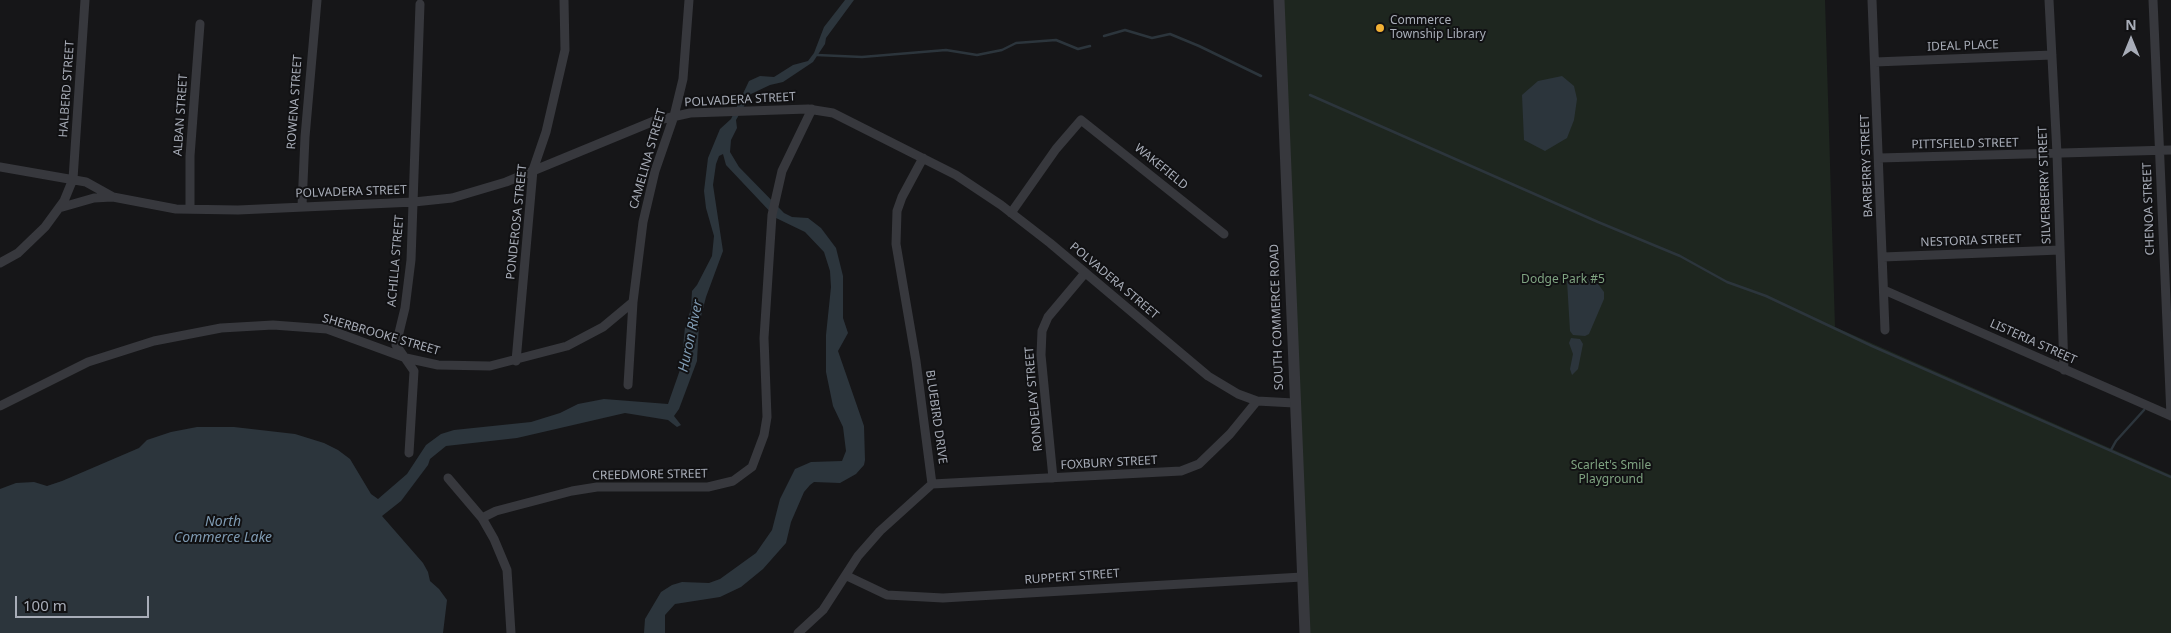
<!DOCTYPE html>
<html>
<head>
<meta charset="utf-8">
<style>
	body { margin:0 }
	#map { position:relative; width:2171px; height:633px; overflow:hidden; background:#161618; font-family:"Noto Sans",sans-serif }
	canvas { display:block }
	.north { position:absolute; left:2106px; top:15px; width:50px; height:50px; -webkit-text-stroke:4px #111113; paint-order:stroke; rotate:0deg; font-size:14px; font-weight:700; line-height:20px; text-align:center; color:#a8adb8 }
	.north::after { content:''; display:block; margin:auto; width:18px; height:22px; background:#a8adb8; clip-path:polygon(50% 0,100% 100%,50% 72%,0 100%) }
	.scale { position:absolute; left:15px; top:596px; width:134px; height:22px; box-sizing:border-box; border:2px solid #a8adb8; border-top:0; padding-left:6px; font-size:15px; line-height:18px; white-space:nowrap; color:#a8adb8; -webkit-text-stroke:4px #111113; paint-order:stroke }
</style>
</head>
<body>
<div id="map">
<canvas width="2171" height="633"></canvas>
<div class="north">N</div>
<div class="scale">100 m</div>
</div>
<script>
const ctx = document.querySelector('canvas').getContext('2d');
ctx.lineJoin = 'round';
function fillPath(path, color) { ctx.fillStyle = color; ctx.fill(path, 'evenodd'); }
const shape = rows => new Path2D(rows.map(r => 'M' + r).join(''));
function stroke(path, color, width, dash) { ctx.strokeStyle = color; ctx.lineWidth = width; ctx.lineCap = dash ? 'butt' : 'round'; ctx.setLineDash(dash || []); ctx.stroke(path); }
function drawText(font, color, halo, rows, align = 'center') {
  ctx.font = font + ' "Noto Sans",sans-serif'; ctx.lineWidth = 4; ctx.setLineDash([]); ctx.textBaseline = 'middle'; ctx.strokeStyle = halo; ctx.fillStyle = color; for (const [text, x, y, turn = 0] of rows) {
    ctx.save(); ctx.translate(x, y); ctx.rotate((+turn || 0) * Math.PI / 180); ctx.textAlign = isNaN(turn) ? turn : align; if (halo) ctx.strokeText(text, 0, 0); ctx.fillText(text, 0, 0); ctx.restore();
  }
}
fillPath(shape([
	[1279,0,1825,0,1835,327,2171,475,2171,633,1308,633]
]), '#1e261f');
fillPath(shape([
	[845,0,854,0,826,38,825,44,813,62,783,82,770,85,751,94,736,120,737,128,731,140,730,152,739,167,784,213,792,217,808,218,821,228,836,248,843,276,843,318,848,333,838,351,864,426,865,460,864,465,856,474,840,483,814,482,810,485,804,492,791,522,786,543,763,569,741,587,720,597,675,604,665,615,665,633,644,633,645,619,661,592,672,585,682,582,709,583,720,579,756,553,772,530,780,499,795,469,811,462,842,461,846,451,843,427,833,406,826,372,826,335,831,287,830,271,824,252,805,232,776,218,726,165,723,154,719,156,716,164,713,185,723,251,706,297,699,324,697,361,679,409,674,416,681,425,677,427,668,420,625,413,517,438,446,446,430,459,428,465,401,501,382,516,423,563,428,572,430,581,439,589,447,600,443,633,0,633,0,489,16,483,34,482,47,486,62,481,139,448,147,440,171,432,197,427,234,427,295,434,324,443,338,450,350,459,371,494,378,499,407,474,426,445,441,434,454,430,531,422,560,413,578,404,604,399,668,404,681,367,685,327,691,309,692,291,697,285,712,256,714,236,706,208,704,191,708,158,720,129,731,119,749,81,760,76,774,77,793,65,808,61,814,53,824,27],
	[1562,76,1574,86,1577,99,1574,120,1567,138,1545,151,1524,140,1522,95,1538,81],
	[1571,275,1578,275,1598,284,1604,292,1604,299,1589,334,1585,336,1573,335,1570,331,1567,281],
	[1571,338,1580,339,1583,344,1578,369,1572,375,1570,369,1573,354,1569,343]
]), '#2c353c');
stroke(shape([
	[1104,36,1125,30,1152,38,1170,34,1199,46,1261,76],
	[817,55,862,57,946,50,977,55,1002,50,1016,43,1056,40,1078,49,1090,46],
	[1310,95,1598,222,1680,256,1727,282,1766,296,1872,346,2171,477],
	[2111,450,2116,441,2144,410]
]), '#2c353c', 2.5);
stroke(shape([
	[1872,0,1885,330],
	[2049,0,2057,154,2064,370],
	[2153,0,2171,416],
	[1875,62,2052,55],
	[923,158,902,197,897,211,896,244,916,361,932,484],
	[1879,158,2171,150],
	[0,167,86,182,113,197,176,209,238,210,414,202,452,198,506,182,654,121,690,113,808,109,833,113,956,175,1001,205,1050,243,1208,376,1238,394,1257,401,1294,403],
	[302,206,305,137,317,0],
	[59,208,94,198,112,197],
	[190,209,190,156,200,24],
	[1011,213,1056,149,1081,120,1224,234],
	[1883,257,2060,250],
	[0,263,18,253,45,227,64,201,73,179,85,0],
	[1884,290,2171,416],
	[516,361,533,170,546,132,565,50,564,0],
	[628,385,633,302,643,222,655,171,674,116,683,79,689,0],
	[0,406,88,362,154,341,221,328,273,325,327,329,406,358,438,365,490,366,567,346,603,327,633,302],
	[409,453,414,371,396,345,405,308,411,260,420,4],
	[448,478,482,518,494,539,507,570,511,633],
	[1053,478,1041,355,1042,331,1048,317,1085,273],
	[932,484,1181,471,1199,464,1230,434,1257,401],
	[482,518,496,511,572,491,597,487,708,487,733,481,752,467,764,435,767,417,764,338,772,215,782,171,812,109],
	[847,576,887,595,943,598,1302,577],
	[798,633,823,610,858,556,880,531,932,484]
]), '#37383d', 9);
stroke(shape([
	[1279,0,1305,633]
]), '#37383d', 11);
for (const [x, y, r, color] of [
	[1380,28,5,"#f2b134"]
]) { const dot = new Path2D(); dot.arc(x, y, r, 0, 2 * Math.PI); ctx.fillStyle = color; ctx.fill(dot); stroke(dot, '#111113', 2); }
drawText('12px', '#a8adb8', '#111113', [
	["Commerce",1390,21],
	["Township Library",1390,35]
], 'left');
drawText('12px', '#a8adb8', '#111113', [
	["IDEAL PLACE",1963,46,-2],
	["HALBERD STREET",67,89,-86],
	["POLVADERA STREET",740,100,-3],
	["ROWENA STREET",295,102,-86],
	["ALBAN STREET",181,115,-86],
	["PITTSFIELD STREET",1965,144,-1],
	["CAMELINA STREET",648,159,-74],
	["BARBERRY STREET",1867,166,-92],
	["WAKEFIELD",1161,167,39],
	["SILVERBERRY STREET",2045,185,-92],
	["POLVADERA STREET",351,192,-2],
	["CHENOA STREET",2149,209,-92],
	["PONDEROSA STREET",517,222,-84],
	["NESTORIA STREET",1971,241,-2],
	["ACHILLA STREET",396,261,-85],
	["POLVADERA STREET",1114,281,40],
	["SOUTH COMMERCE ROAD",1277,317,-92],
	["SHERBROOKE STREET",381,335,16],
	["LISTERIA STREET",2033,342,24],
	["RONDELAY STREET",1034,399,-95],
	["BLUEBIRD DRIVE",936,417,82],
	["FOXBURY STREET",1109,463,-3],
	["CREEDMORE STREET",650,475,-1],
	["RUPPERT STREET",1072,577,-4]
]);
drawText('12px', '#7fa381', '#111113', [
	["Dodge Park #5",1563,280],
	["Scarlet's Smile",1611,466],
	["Playground",1611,480]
]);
drawText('italic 14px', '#7f9bb3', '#111113', [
	["Huron River",691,336,-78],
	["North",223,522],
	["Commerce Lake",223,538]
]);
</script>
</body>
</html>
